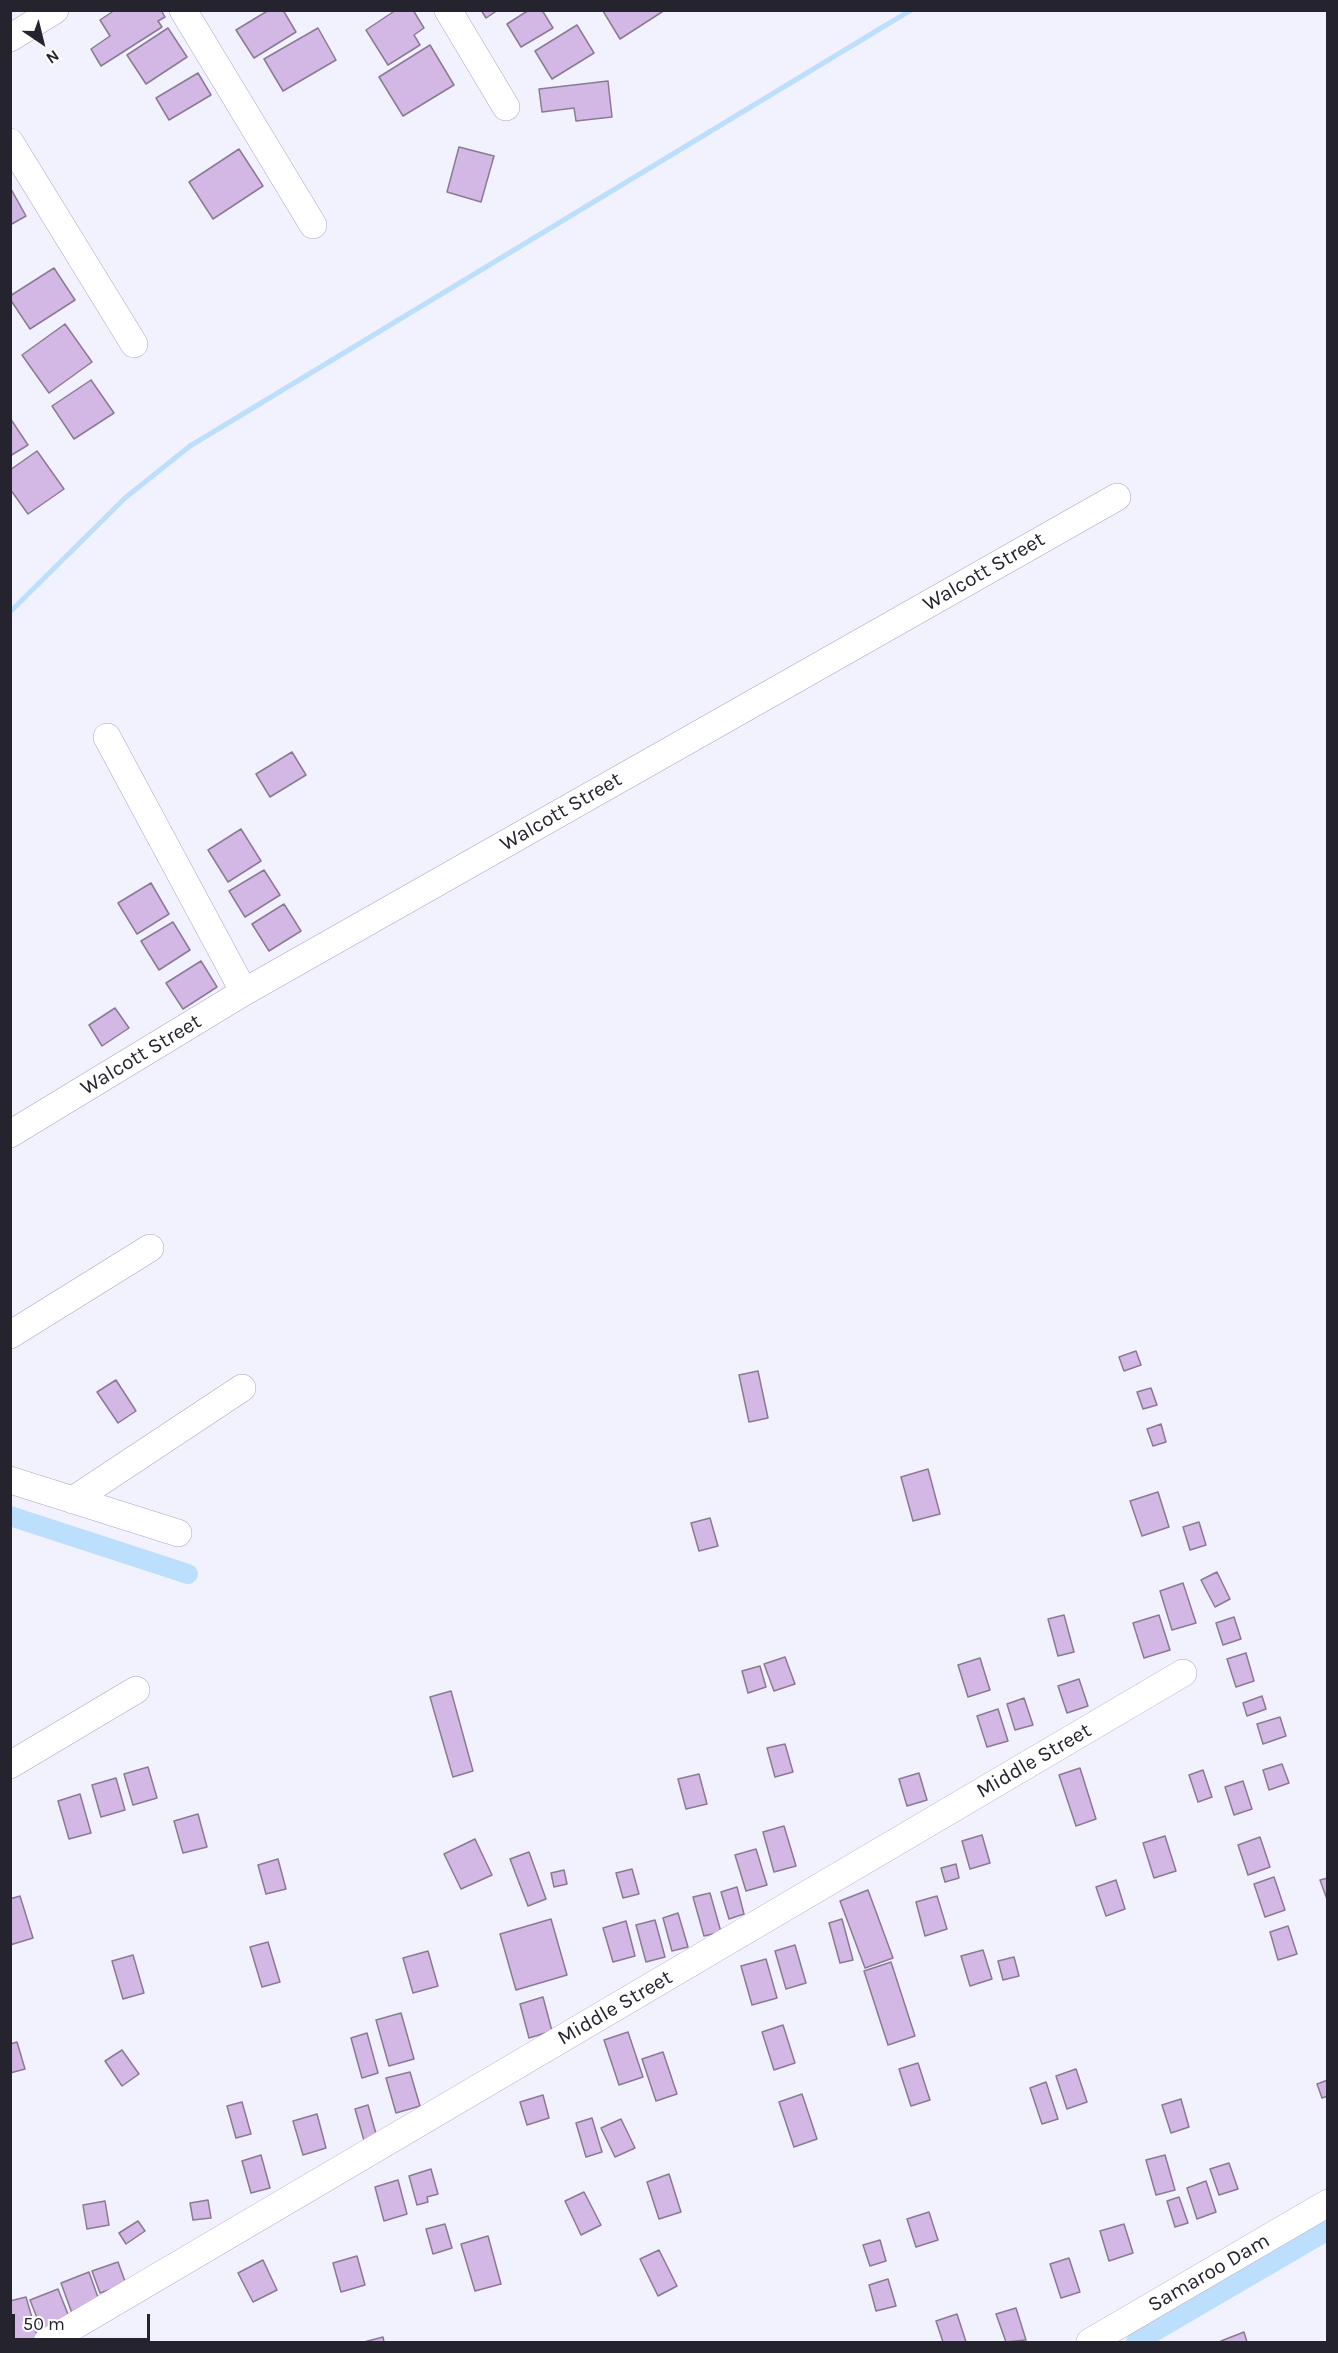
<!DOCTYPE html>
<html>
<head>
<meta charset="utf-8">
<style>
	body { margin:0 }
	#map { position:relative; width:1338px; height:2353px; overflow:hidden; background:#f2f1fe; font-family:Karla,sans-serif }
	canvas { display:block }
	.frame { position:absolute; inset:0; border:12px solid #24232e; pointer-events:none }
	.north { position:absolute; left:12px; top:12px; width:60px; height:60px; -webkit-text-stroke:4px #fff; paint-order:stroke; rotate:145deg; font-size:16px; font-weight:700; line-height:24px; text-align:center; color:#24232e }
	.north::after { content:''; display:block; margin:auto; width:21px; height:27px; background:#24232e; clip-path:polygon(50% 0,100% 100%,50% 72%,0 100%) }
	.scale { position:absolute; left:12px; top:2314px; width:138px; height:27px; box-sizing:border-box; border:3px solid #24232e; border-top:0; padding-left:8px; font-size:18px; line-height:21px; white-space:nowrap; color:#24232e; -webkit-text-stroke:4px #fff; paint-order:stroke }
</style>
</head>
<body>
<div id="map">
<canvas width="1338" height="2353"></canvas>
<div class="frame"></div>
<div class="north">N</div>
<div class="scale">50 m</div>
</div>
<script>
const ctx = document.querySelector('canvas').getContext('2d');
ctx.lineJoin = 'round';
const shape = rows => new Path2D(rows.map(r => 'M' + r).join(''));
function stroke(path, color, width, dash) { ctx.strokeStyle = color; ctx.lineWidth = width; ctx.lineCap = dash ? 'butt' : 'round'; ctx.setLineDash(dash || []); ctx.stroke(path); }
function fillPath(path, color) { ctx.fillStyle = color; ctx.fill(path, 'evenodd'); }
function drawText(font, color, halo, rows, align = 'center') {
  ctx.font = font + ' Karla,sans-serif'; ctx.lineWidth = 4.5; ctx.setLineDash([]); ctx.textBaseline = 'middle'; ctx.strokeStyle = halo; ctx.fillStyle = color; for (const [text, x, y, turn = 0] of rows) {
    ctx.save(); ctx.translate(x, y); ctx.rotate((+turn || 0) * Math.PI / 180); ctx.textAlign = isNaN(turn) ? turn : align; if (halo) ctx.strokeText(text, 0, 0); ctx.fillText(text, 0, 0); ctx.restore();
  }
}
stroke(shape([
	[10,612,125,498,190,446,911,10]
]), '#bddffe', 5);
stroke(shape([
	[10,1516,188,1574],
	[1136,2342,1328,2230]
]), '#bddffe', 20);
const building = shape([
	[115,10,161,10,165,17,158,21,162,27,101,66,91,49,110,36,100,20,115,10],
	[269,10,283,10,296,32,254,58,236,30,269,10],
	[396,10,413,10,424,28,414,35,420,45,388,65,366,30,396,10],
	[481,10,498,10,486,18,481,10],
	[529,10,542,10,553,28,521,47,507,24,529,10],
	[665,10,620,39,603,11,604,10,665,10],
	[577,25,594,53,552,79,535,51,577,25],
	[168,28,187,57,146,84,127,55,168,28],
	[318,28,336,60,283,91,264,59,318,28],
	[430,45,454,85,403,116,379,77,430,45],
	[198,73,211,95,169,120,156,98,198,73],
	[608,81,612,117,576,121,574,108,542,112,539,89,608,81],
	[459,147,494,156,481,202,447,192,459,147],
	[239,149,263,186,213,219,189,182,239,149],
	[11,189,26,216,10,225,10,189,11,189],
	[54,268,75,300,30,329,10,299,10,296,54,268],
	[65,324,92,362,49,393,22,355,65,324],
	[91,380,114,413,74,439,52,406,91,380],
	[10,418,28,445,10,456,10,418],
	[37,451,64,489,28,514,10,489,10,470,37,451],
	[292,752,306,775,270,797,256,774,292,752],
	[241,829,261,861,228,882,208,850,241,829],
	[264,870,280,895,245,917,229,891,264,870],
	[151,883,169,914,137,934,118,903,151,883],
	[284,904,301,931,269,951,252,924,284,904],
	[173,922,190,950,159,970,141,941,173,922],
	[201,961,217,987,183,1009,166,983,201,961],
	[115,1008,129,1028,102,1046,89,1025,115,1008],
	[1136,1351,1141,1365,1124,1371,1119,1357,1136,1351],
	[758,1371,768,1418,749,1422,739,1375,758,1371],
	[116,1380,136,1411,118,1423,97,1392,116,1380],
	[1151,1388,1157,1405,1143,1409,1137,1392,1151,1388],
	[1161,1424,1166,1442,1153,1446,1147,1429,1161,1424],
	[928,1469,940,1514,913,1521,901,1477,928,1469],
	[1158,1492,1169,1527,1142,1536,1130,1501,1158,1492],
	[710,1518,718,1546,699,1551,691,1523,710,1518],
	[1199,1522,1206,1545,1190,1550,1183,1527,1199,1522],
	[1217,1572,1230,1599,1215,1607,1201,1580,1217,1572],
	[1183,1583,1196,1623,1172,1630,1160,1591,1183,1583],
	[1064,1615,1074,1652,1058,1656,1048,1619,1064,1615],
	[1159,1615,1170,1650,1144,1658,1133,1623,1159,1615],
	[1234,1617,1241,1639,1223,1645,1216,1623,1234,1617],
	[1246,1653,1254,1681,1236,1687,1227,1659,1246,1653],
	[785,1657,795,1684,774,1691,764,1664,785,1657],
	[980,1658,990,1690,968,1697,958,1665,980,1658],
	[760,1666,766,1687,748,1693,742,1671,760,1666],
	[1079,1679,1088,1706,1067,1713,1058,1686,1079,1679],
	[451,1691,473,1771,453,1777,430,1697,451,1691],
	[1262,1696,1266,1709,1247,1716,1243,1703,1262,1696],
	[1024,1698,1033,1725,1015,1730,1007,1704,1024,1698],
	[998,1709,1008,1741,987,1747,977,1716,998,1709],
	[1280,1717,1286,1736,1263,1744,1257,1724,1280,1717],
	[785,1744,793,1772,775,1777,767,1748,785,1744],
	[1282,1764,1289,1783,1269,1790,1263,1770,1282,1764],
	[148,1767,157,1798,133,1805,124,1774,148,1767],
	[1080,1768,1096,1819,1076,1826,1059,1775,1080,1768],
	[1203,1770,1212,1797,1198,1802,1189,1775,1203,1770],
	[919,1773,927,1800,907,1806,899,1779,919,1773],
	[699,1774,707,1804,686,1809,678,1779,699,1774],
	[116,1778,125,1810,101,1817,92,1785,116,1778],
	[1243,1781,1252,1809,1234,1815,1225,1787,1243,1781],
	[80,1794,91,1833,69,1839,58,1801,80,1794],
	[198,1814,207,1847,183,1853,174,1821,198,1814],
	[784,1826,796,1866,774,1872,763,1832,784,1826],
	[982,1835,990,1863,970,1869,962,1841,982,1835],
	[1165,1836,1176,1871,1154,1878,1143,1843,1165,1836],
	[1260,1837,1270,1867,1248,1875,1238,1845,1260,1837],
	[475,1839,492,1875,461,1889,444,1854,475,1839],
	[756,1849,767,1885,746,1891,735,1855,756,1849],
	[529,1852,546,1899,528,1906,510,1859,529,1852],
	[278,1859,286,1889,266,1894,258,1865,278,1859],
	[956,1864,959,1878,945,1882,941,1868,956,1864],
	[632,1869,639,1894,623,1898,616,1873,632,1869],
	[564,1870,567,1884,554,1887,551,1873,564,1870],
	[1274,1877,1285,1910,1265,1917,1254,1884,1274,1877],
	[1328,1878,1328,1902,1320,1880,1328,1878],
	[1116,1880,1125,1909,1106,1916,1096,1887,1116,1880],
	[737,1887,744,1914,729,1919,721,1892,737,1887],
	[868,1890,893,1958,865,1968,840,1901,868,1890],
	[710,1893,721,1932,704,1936,693,1897,710,1893],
	[20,1896,33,1938,10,1945,10,1899,20,1896],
	[937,1896,947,1929,925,1936,916,1902,937,1896],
	[678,1913,688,1947,672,1951,663,1918,678,1913],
	[551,1919,567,1975,516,1990,500,1934,551,1919],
	[842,1919,853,1960,840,1963,829,1923,842,1919],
	[655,1920,665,1957,646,1962,636,1925,655,1920],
	[626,1921,635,1956,613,1962,603,1928,626,1921],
	[1288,1926,1297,1954,1278,1960,1270,1932,1288,1926],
	[268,1942,280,1982,262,1987,250,1947,268,1942],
	[795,1945,806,1983,786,1989,775,1951,795,1945],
	[983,1950,992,1979,970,1986,961,1956,983,1950],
	[428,1951,438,1986,413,1993,403,1958,428,1951],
	[133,1955,144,1993,123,1999,112,1961,133,1955],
	[1014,1957,1019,1976,1003,1980,998,1961,1014,1957],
	[766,1959,777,1998,752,2005,741,1966,766,1959],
	[891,1962,915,2036,888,2045,864,1971,891,1962],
	[543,1997,552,2031,529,2038,520,2004,543,1997],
	[401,2013,414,2059,389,2066,376,2020,401,2013],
	[783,2025,795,2063,774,2070,762,2032,783,2025],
	[628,2032,643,2077,619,2085,604,2040,628,2032],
	[367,2033,378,2073,362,2078,351,2038,367,2033],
	[17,2042,25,2069,10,2073,10,2044,17,2042],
	[122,2050,139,2074,122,2086,105,2061,122,2050],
	[663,2052,677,2094,656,2101,642,2059,663,2052],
	[918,2063,930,2100,911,2106,899,2069,918,2063],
	[1076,2069,1087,2102,1067,2109,1056,2076,1076,2069],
	[410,2072,420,2106,396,2113,386,2078,410,2072],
	[1328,2080,1328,2096,1322,2098,1317,2084,1328,2080],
	[1046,2082,1058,2119,1042,2124,1030,2088,1046,2082],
	[802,2094,817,2139,794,2147,779,2102,802,2094],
	[543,2095,549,2118,527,2125,520,2102,543,2095],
	[1181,2099,1189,2127,1171,2133,1162,2105,1181,2099],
	[242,2102,251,2134,236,2138,227,2106,242,2102],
	[368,2105,378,2141,365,2144,355,2109,368,2105],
	[317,2114,326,2148,303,2155,293,2121,317,2114],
	[592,2118,602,2152,586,2157,576,2123,592,2118],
	[621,2119,635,2148,615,2157,601,2128,621,2119],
	[261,2155,270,2188,251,2193,242,2161,261,2155],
	[1165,2155,1175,2190,1156,2195,1146,2160,1165,2155],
	[1229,2163,1238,2189,1219,2195,1210,2169,1229,2163],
	[431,2169,438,2194,427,2197,428,2202,417,2205,409,2176,431,2169],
	[669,2174,681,2212,659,2219,647,2182,669,2174],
	[398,2180,407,2214,384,2221,375,2187,398,2180],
	[1206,2181,1216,2212,1197,2219,1187,2188,1206,2181],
	[584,2192,601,2225,581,2235,565,2201,584,2192],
	[1179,2197,1188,2223,1175,2227,1167,2201,1179,2197],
	[208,2200,211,2218,193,2220,190,2203,208,2200],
	[105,2201,109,2225,87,2229,83,2205,105,2201],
	[929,2212,938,2240,916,2247,907,2219,929,2212],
	[138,2221,145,2231,126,2244,119,2233,138,2221],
	[445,2224,452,2248,433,2254,426,2229,445,2224],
	[1124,2224,1133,2253,1109,2261,1100,2231,1124,2224],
	[488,2236,501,2284,475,2291,461,2244,488,2236],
	[880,2240,886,2261,870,2266,863,2245,880,2240],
	[659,2250,677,2286,658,2296,640,2259,659,2250],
	[357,2256,365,2285,341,2292,333,2263,357,2256],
	[1069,2258,1080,2292,1061,2298,1050,2264,1069,2258],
	[263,2260,277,2290,253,2302,238,2273,263,2260],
	[118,2262,126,2284,100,2293,92,2271,118,2262],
	[89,2272,101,2306,73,2316,61,2283,89,2272],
	[888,2279,896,2306,876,2311,869,2285,888,2279],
	[58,2289,71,2322,43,2333,30,2300,58,2289],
	[26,2297,39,2342,12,2342,10,2301,26,2297],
	[1016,2308,1026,2340,1006,2342,996,2314,1016,2308],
	[957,2314,966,2342,943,2342,936,2321,957,2314],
	[1244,2332,1247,2342,1221,2342,1221,2341,1244,2332],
	[383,2337,384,2342,364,2342,383,2337]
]);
fillPath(building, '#d3b8e6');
stroke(building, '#8a7a94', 1.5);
const minor = shape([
	[183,10,313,225],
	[448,10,506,107],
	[10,38,55,10],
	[10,142,134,344],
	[107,737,244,992],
	[10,1134,244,992,1117,497],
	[10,1335,150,1248],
	[10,1480,178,1533],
	[73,1500,242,1388],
	[10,1765,136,1690],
	[47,2342,1183,1673],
	[1090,2342,1328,2203]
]);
stroke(minor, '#aaa7c5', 28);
stroke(minor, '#fff', 27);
drawText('21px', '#24232e', '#fff', [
	["Walcott Street",984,572,-30],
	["Walcott Street",561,812,-30],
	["Walcott Street",141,1055,-31],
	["Middle Street",1034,1761,-30],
	["Middle Street",615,2008,-30],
	["Samaroo Dam",1209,2273,-30]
]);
</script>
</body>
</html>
